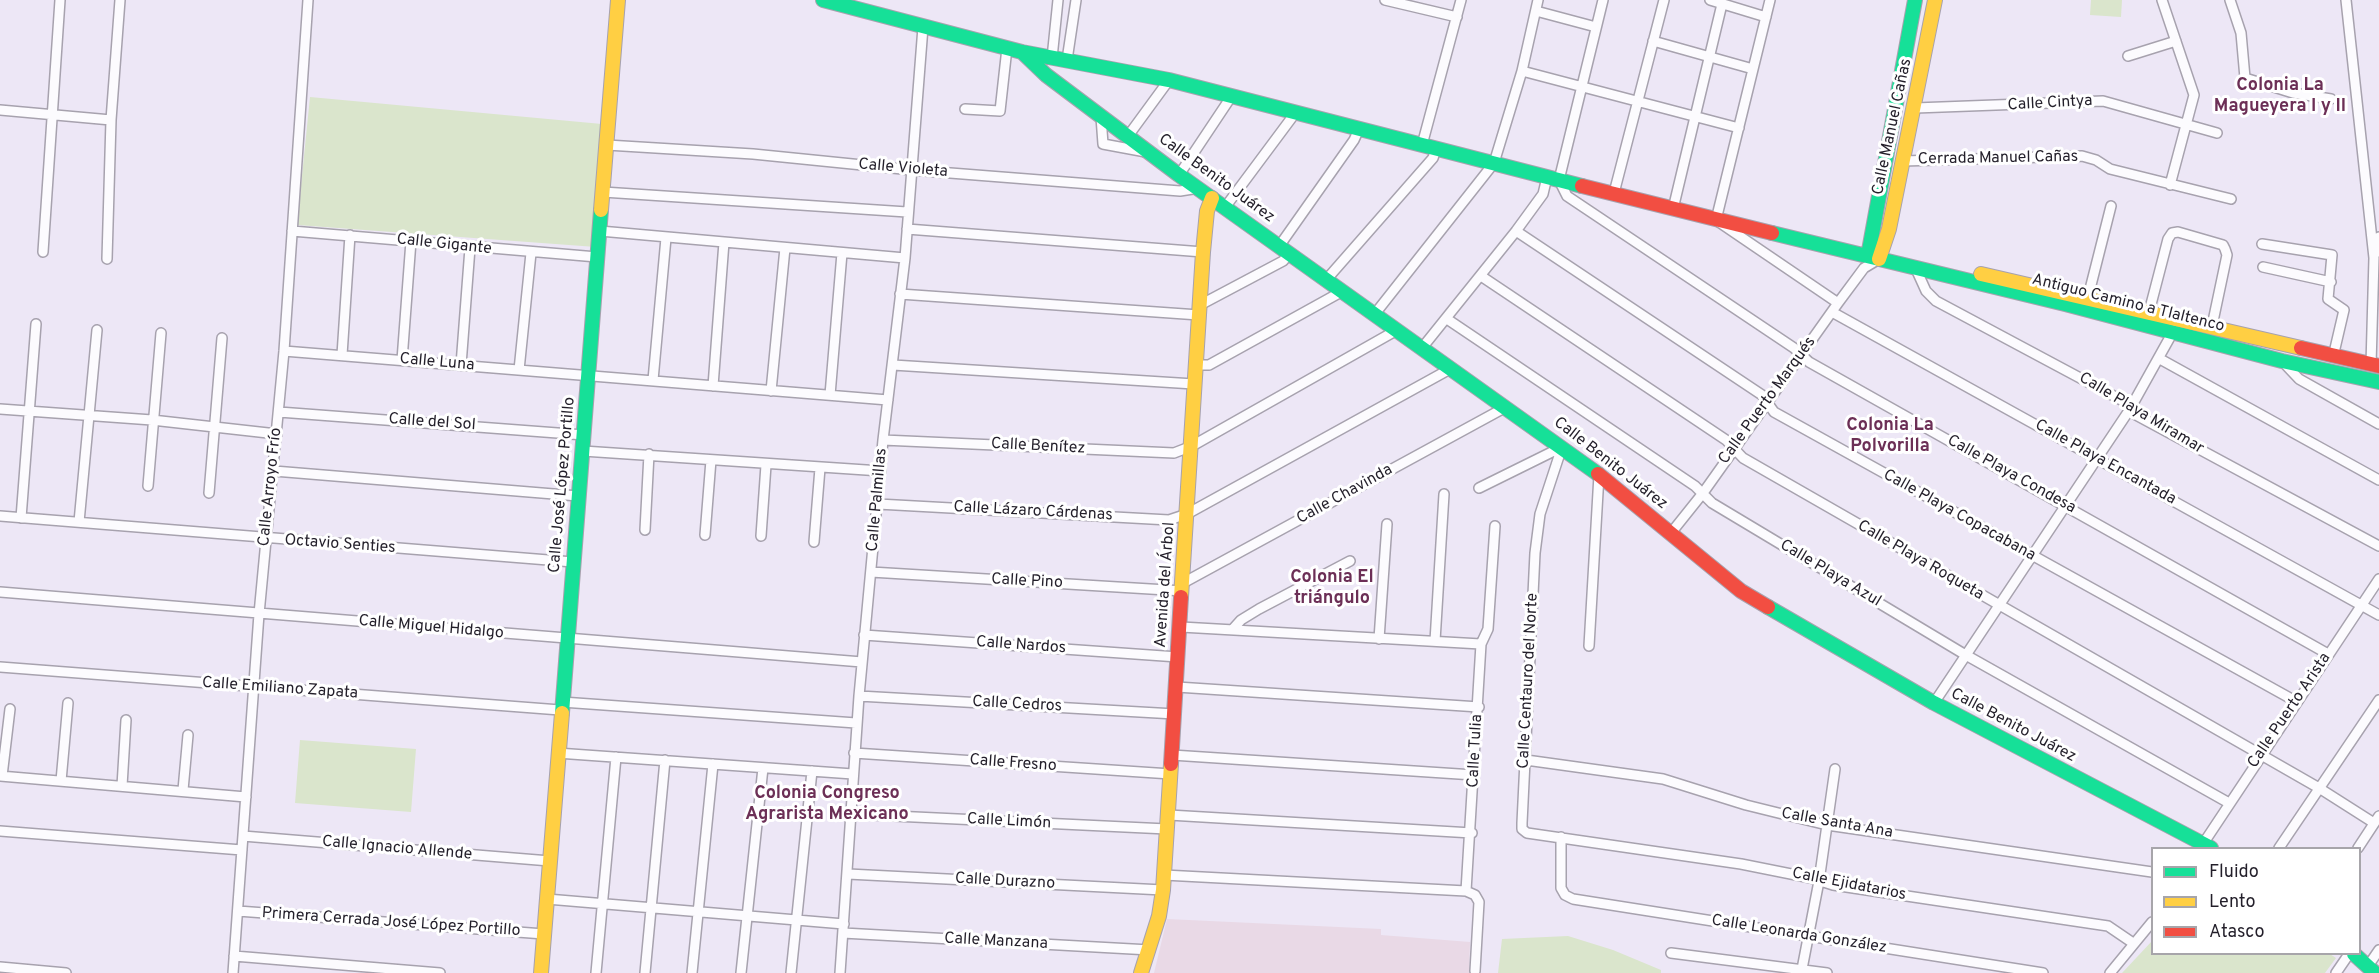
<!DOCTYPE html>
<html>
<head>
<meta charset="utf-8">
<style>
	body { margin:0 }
	#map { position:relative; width:2379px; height:973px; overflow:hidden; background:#ede7f6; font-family:Overpass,sans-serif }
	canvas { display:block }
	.legend { position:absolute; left:2151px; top:847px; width:210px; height:108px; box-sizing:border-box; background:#fff; border:2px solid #a7a5aa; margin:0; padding:8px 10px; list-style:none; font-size:18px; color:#231f2a }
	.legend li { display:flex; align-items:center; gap:12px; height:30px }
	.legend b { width:30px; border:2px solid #a7a5aa }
</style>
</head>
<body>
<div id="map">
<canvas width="2379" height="973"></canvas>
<ul class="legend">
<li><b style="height:8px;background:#16e098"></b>Fluido</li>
<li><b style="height:8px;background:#ffcf43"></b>Lento</li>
<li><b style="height:8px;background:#f24e42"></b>Atasco</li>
</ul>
</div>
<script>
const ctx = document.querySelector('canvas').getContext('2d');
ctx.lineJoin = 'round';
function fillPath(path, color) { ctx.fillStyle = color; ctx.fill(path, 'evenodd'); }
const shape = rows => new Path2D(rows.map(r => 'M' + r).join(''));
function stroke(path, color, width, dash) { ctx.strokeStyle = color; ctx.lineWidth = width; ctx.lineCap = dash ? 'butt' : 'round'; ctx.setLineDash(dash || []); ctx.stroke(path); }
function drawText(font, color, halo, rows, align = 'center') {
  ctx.font = font + ' Overpass,sans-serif'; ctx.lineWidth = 6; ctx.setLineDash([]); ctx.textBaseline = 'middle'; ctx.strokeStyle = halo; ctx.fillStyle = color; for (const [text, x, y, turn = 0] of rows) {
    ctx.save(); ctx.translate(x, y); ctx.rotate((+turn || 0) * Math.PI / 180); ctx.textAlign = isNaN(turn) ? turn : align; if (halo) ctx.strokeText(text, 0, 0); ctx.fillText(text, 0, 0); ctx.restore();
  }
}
fillPath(shape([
	[1167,919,1381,929,1381,935,1470,942,1469,973,1154,973]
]), '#e9d9e6');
fillPath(shape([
	[2091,0,2122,0,2121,17,2090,15],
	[310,97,602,124,596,247,297,225],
	[300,740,416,749,411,812,295,803],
	[1568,936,1613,950,1661,970,1661,973,1498,973,1502,939],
	[2152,941,2152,954,2330,954,2336,958,2325,973,2122,973]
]), '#dae5cc');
const street = shape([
	[1385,0,1457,17],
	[1603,0,1559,180,1567,196,1794,348,1809,362,2328,654],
	[1710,0,1766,17],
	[1770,0,1716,220,1838,303],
	[2162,0,2194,95,2170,185],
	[2230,0,2241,33,2245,78,2293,93,2331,99],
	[2346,0,2374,258,2371,365],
	[1536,11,1596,27],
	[1653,41,1753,69],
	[2128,56,2176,41],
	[1052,58,1058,0],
	[1067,60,1076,0],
	[1522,71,1739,128],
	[1915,108,2103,101,2217,133],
	[965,109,1000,111,1007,48],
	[0,110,111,120],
	[1101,117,1103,144,1146,152],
	[1128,136,1169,80],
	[607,145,753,154,912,170,1180,191,1199,188],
	[1422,145,1461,0],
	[1902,161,2082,156,2096,160,2110,169,2231,199],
	[1179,175,1231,97],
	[603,192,907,212],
	[1614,193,1664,0],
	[1226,206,1296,112],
	[1673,209,1722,4],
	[907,229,1203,252],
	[292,231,597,257],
	[600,231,905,258],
	[1516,231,1762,395,1774,412,2297,702],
	[2262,244,2332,255,2328,299,2344,310,2333,357],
	[1280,245,1354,140,1359,129],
	[43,252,60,0],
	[2376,253,2379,237],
	[107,259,111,120,120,0],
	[2263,267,2331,282],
	[1916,269,1926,291,1936,301,2125,402,2136,415,2379,546],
	[1481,276,1726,440,1743,458,2319,788,2374,823],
	[1326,280,1433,158,1436,149],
	[900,294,1199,315],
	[2088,297,2111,206],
	[1200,305,1283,261,1289,254],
	[1832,312,2379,615],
	[2149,312,2168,239,2172,233,2178,232,2223,245,2225,249,2227,255,2212,326],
	[1374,315,1494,163,1522,71,1538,0],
	[1447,319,1695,486,1712,503,1964,654,2229,803],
	[1422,348,1516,231,1543,194,1547,177],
	[284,351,888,400],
	[342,355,350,235],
	[2160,359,2379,480],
	[402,360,411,241],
	[2282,361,2299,379,2379,424],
	[461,365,470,248],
	[893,365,1194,384],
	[1196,365,1209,365,1341,292],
	[519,370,531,253],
	[653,380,666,238],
	[713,386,724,242],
	[771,391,785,248],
	[830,395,842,253],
	[0,409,152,420,277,434],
	[279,412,584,435],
	[883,440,1174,453,1192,446,1397,330],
	[1562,447,1540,514,1535,553,1522,823,1522,829,1527,833,1741,864,1811,878,1833,885,2108,926,2133,943],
	[583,451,881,471],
	[274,471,578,496],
	[148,486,161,333],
	[1479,488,1562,447],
	[209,493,222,338],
	[878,504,1169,520,1187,514,1450,369],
	[0,516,573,562],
	[21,518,36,324],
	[79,522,97,330],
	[645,530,649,454],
	[1671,533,1703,493,1838,303,1864,268,1879,259],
	[705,535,711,460],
	[761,536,766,465],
	[814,542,820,468],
	[871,572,1183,591],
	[1183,583,1506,407],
	[0,592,862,662],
	[1181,627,1481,644],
	[1232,630,1241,620,1259,609,1350,561],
	[864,635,1178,657],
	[1379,639,1387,524],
	[1435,641,1444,494],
	[1589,646,1599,475],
	[0,667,560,710],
	[1177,687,1479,707],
	[859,696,1175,714],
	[562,702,856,723],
	[1934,703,2130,409,2174,330],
	[557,753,853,774],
	[854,753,1171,774],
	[1172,755,1474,775],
	[1526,760,1663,779,1746,805,1827,825,2152,872],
	[0,776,246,797],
	[2,776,10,709],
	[61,781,68,703],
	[122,786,126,720],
	[183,790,188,735],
	[852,814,1167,829],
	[1169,815,1472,833],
	[0,831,242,850],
	[243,836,550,861],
	[1561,837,1561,888,1565,895,1573,899,2043,973],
	[2203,844,2379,579],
	[2279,848,2379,700],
	[2358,848,2379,816],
	[848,874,1163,890],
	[1164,875,1466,891],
	[547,899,844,924],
	[238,911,544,934],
	[843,933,1150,950],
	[1671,953,1827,973],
	[234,956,440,973],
	[2368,966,2379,950],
	[0,967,66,973],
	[1802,969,1819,881,1835,769],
	[1475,971,1479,902,1475,895,1466,891,1481,644,1488,629,1495,526],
	[233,973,259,614,284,351,308,0],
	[596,973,616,757],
	[645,973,665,760],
	[692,973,713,764],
	[741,973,763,768],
	[791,973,812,771],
	[840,973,859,696,883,440,905,258,923,27],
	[2110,973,2152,922],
	[2336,973,2349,954]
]);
const fast = shape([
	[823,0,1022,52,1169,80,1582,186],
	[1022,52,1046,75,1179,175,1598,474],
	[1772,233,2065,304,2282,361,2379,382],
	[1868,256,1915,0],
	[1768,607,1934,703,2211,848],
	[562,713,601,210],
	[2354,954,2375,973]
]);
const slow = shape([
	[601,210,618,0],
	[1879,259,1889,229,1935,0],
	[1981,274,2301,348],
	[1181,597,1203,252,1207,211,1212,198],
	[541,973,562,713],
	[1141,973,1159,916,1163,890,1171,764]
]);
const jam = shape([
	[1582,186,1772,233],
	[2301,348,2379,366],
	[1598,474,1741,591,1768,607],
	[1171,764,1181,597]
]);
stroke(street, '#a7a2ae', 12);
stroke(fast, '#a7a2ae', 16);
stroke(slow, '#a7a2ae', 16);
stroke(jam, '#a7a2ae', 16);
stroke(street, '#fcfbfe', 9);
stroke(fast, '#16e098', 14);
stroke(slow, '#ffcf43', 14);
stroke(jam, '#f24e42', 14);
drawText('16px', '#231f2a', '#fff', [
	["Calle Cintya",2050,104,-3],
	["Calle Manuel Cañas",1893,127,-78],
	["Cerrada Manuel Cañas",1998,159,-1],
	["Calle Violeta",903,169,5],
	["Calle Benito Juárez",1216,179,36],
	["Calle Gigante",444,245,6],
	["Antiguo Camino a Tlaltenco",2128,304,14],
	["Calle Luna",437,363,5],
	["Calle Puerto Marqués",1768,401,-54],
	["Calle Playa Miramar",2141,414,31],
	["Calle del Sol",432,423,4],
	["Calle Benítez",1038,447,3],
	["Calle Playa Encantada",2105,463,29],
	["Calle Benito Juárez",1610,464,38],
	["Calle Playa Condesa",2011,475,29],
	["Calle José López Portillo",563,485,-85],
	["Calle Arroyo Frío",271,487,-84],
	["Calle Chavinda",1345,495,-29],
	["Calle Palmillas",878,500,-85],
	["Calle Lázaro Cárdenas",1033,512,3],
	["Calle Playa Copacabana",1959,516,29],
	["Octavio Senties",340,545,4],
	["Calle Playa Roqueta",1920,561,30],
	["Calle Playa Azul",1830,574,31],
	["Calle Pino",1027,582,3],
	["Avenida del Árbol",1166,585,-86],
	["Calle Miguel Hidalgo",431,628,5],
	["Calle Nardos",1021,646,4],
	["Calle Centauro del Norte",1529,681,-87],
	["Calle Emiliano Zapata",280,689,4],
	["Calle Cedros",1017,705,3],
	["Calle Puerto Arista",2290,711,-56],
	["Calle Benito Juárez",2013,726,28],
	["Calle Tulia",1476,751,-87],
	["Calle Fresno",1013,764,4],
	["Calle Limón",1009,822,3],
	["Calle Santa Ana",1837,824,10],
	["Calle Ignacio Allende",397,849,5],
	["Calle Durazno",1005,882,3],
	["Calle Ejidatarios",1849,885,11],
	["Primera Cerrada José López Portillo",391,923,4],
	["Calle Leonarda González",1799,935,9],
	["Calle Manzana",996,942,3]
]);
drawText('bold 18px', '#6c2f56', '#fff', [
	["Colonia La",2280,86],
	["Magueyera I y II",2280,107],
	["Colonia La",1890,426],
	["Polvorilla",1890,447],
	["Colonia El",1332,578],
	["triángulo",1332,599],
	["Colonia Congreso",827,794],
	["Agrarista Mexicano",827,815]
]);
</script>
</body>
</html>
